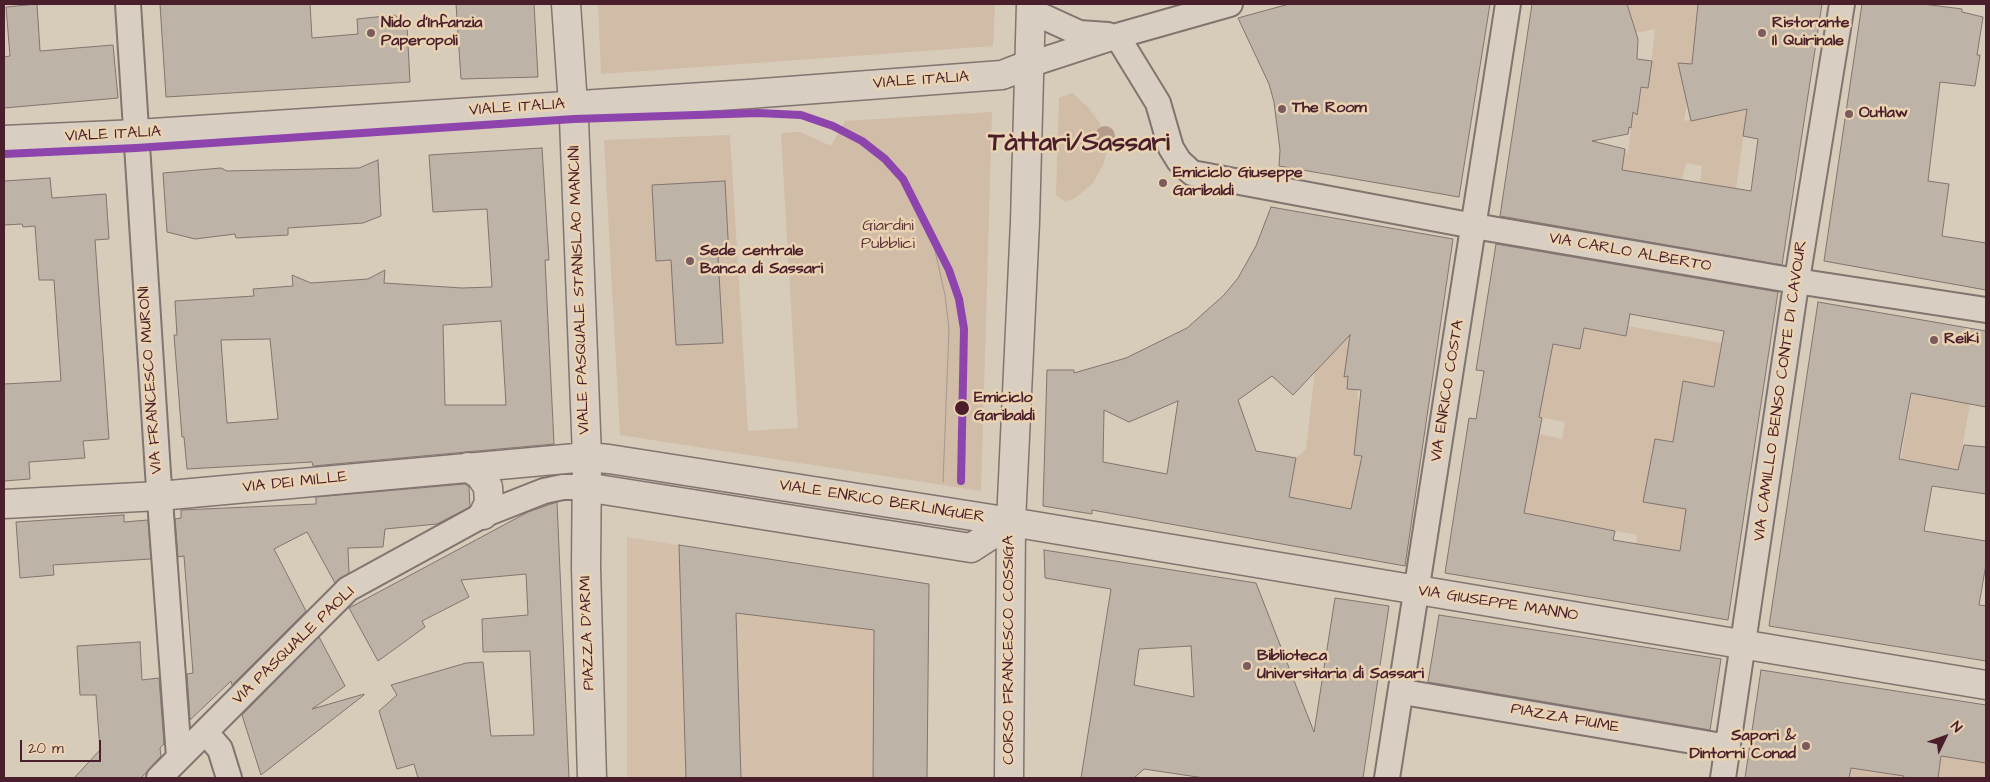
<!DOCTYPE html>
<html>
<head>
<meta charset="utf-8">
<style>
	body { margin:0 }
	#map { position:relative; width:1990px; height:782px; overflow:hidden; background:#d7cbba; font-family:"Architects Daughter",sans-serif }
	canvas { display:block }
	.frame { position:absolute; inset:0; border:5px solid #4a1f2b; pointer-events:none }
	.north { position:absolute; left:1920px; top:712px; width:50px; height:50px; -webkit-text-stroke:4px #ead3b2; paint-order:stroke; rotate:48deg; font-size:14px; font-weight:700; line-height:20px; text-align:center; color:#4a1f2b }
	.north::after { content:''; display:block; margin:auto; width:18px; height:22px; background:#4a1f2b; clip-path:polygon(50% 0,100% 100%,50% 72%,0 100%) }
	.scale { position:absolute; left:20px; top:740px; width:81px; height:22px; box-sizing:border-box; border:2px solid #4a1f2b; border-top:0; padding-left:6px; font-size:15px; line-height:18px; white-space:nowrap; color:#4a1f2b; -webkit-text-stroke:4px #ead3b2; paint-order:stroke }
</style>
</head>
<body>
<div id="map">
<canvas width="1990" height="782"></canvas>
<div class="frame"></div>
<div class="north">N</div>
<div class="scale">20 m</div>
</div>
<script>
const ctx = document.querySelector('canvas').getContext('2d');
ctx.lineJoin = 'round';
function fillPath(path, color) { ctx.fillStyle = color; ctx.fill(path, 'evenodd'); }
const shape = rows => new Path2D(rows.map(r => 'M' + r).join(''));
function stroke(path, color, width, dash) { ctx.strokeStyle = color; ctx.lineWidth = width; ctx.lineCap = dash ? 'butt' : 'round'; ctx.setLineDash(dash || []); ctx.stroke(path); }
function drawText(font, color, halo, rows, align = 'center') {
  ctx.font = font + ' "Architects Daughter",sans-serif'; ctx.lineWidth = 5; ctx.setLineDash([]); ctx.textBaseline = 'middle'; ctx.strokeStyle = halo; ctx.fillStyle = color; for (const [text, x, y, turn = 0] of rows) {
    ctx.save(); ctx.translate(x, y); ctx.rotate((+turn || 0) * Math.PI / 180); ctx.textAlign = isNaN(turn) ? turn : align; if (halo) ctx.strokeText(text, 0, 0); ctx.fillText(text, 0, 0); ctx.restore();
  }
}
fillPath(shape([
	[627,537,929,584,927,778,627,778]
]), '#d4c0aa');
fillPath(shape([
	[598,4,995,4,993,46,601,74],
	[1627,4,1698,4,1701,14,1684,121,1747,109,1736,189,1700,184,1702,166,1686,163,1682,179,1646,174,1615,177,1619,152,1628,153,1633,112,1637,114,1641,87,1648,88,1655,29,1636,33],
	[1072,93,1088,107,1099,122,1101,127,1095,138,1098,144,1108,146,1104,163,1093,183,1075,198,1065,202,1056,195,1059,98],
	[992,112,981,491,620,435,604,140,730,135,748,431,798,428,781,133,800,132,831,146,845,121],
	[725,181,729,256,718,257,723,343,671,260,656,261],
	[1628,326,1722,343,1714,387,1683,381,1673,442,1655,440,1643,501,1686,509,1690,575,1653,547,1636,544,1637,535,1524,513,1539,434,1562,439,1565,422,1539,417,1552,344,1580,349,1584,328,1626,336],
	[1320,327,1368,333,1364,360,1347,358,1344,376,1348,376,1347,389,1357,390,1359,408,1355,455,1362,456,1352,509,1289,497,1296,458,1306,449],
	[1912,391,1970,404,1958,470,1901,460],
	[1908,750,1903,778,1849,778,1851,768],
	[1941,756,1986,763,1986,778,1938,778]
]), '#d0bca7');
fillPath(shape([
	'1095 136a10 10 0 1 1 20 0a10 10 0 1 1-20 0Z'
]), '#b59b8c');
const building = shape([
	[37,4,40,51,113,45,118,98,4,108,4,57,10,56,6,7,37,4],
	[160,4,310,4,312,38,358,34,357,19,395,15,407,26,410,82,166,97,160,4],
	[456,4,534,4,538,77,461,79,456,4],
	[1289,4,1490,4,1459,197,1279,166,1280,150,1274,102,1269,84,1238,18,1289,4],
	[1532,4,1627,4,1638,39,1637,59,1652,61,1648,88,1641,87,1637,115,1633,112,1631,128,1629,127,1628,134,1592,141,1625,149,1622,170,1751,191,1758,139,1743,136,1747,109,1691,121,1678,63,1692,64,1698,4,1822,4,1782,265,1500,216,1532,4],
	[1862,4,1923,4,1962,9,1962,12,1983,17,1977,55,1980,55,1975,86,1940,82,1928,181,1949,184,1942,236,1986,243,1986,290,1824,261,1862,4],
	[542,148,549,260,545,260,554,444,313,466,312,462,187,469,184,437,182,437,174,335,177,335,175,301,254,296,253,289,293,286,292,275,311,283,368,279,385,270,384,283,462,288,492,287,487,209,433,212,429,155,542,148],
	[501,321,506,405,445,405,443,325,501,321],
	[270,339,278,419,227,423,221,340,270,339],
	[378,160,381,216,363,223,288,228,288,235,236,238,235,234,195,239,167,232,163,173,221,168,227,171,359,168,378,160],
	[50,178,52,198,106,194,109,239,95,240,109,439,83,441,85,458,29,462,30,479,4,481,4,384,61,381,54,280,39,280,35,226,23,227,22,224,4,225,4,181,50,178],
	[725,181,729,257,718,257,723,343,676,345,671,260,656,261,652,185,725,181],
	[1271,207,1453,239,1405,566,1092,510,1092,514,1043,506,1047,370,1074,370,1074,373,1126,358,1187,328,1224,295,1238,278,1256,246,1271,207],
	[1350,335,1344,377,1348,376,1347,389,1361,390,1354,455,1362,456,1351,509,1289,497,1296,458,1256,451,1238,400,1272,376,1293,395,1350,335],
	[1178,401,1167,474,1103,462,1104,410,1129,422,1178,401],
	[1496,244,1778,292,1728,620,1445,573,1469,418,1476,419,1484,371,1476,370,1496,244],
	[1630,314,1724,331,1714,387,1683,381,1673,442,1655,439,1643,502,1686,509,1680,551,1613,540,1615,531,1524,513,1542,418,1539,417,1553,344,1580,349,1584,328,1626,336,1630,314],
	[1818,302,1986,331,1986,407,1911,393,1899,459,1958,470,1964,445,1986,447,1986,494,1932,486,1924,531,1986,541,1986,564,1979,605,1986,606,1986,661,1769,626,1818,302],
	[465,484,469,487,470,507,437,524,385,529,383,547,348,548,349,573,335,583,307,532,274,549,306,611,232,685,231,681,190,720,187,674,193,673,184,556,178,557,175,519,181,518,181,510,316,504,316,497,465,484],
	[557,502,569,778,418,778,414,764,397,769,379,711,397,695,391,685,466,663,483,662,491,736,534,735,530,651,483,652,482,619,528,615,526,574,461,580,469,597,422,621,425,627,378,661,349,608,528,512,557,502],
	[124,515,124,522,148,520,151,559,53,565,54,575,20,578,16,522,124,515],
	[679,545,929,584,927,778,873,778,874,630,736,613,741,778,686,778,679,545],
	[1044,550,1256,583,1314,732,1335,598,1389,606,1363,778,1204,778,1144,769,1134,778,1081,778,1111,589,1045,578,1044,550],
	[1191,646,1194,697,1134,685,1139,649,1191,646],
	[1439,615,1721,659,1710,730,1428,682,1439,615],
	[319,637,345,686,312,709,364,694,364,695,261,775,242,715,319,637],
	[140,642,142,680,159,678,164,744,160,748,161,756,141,778,74,778,100,750,96,695,80,695,77,646,140,642],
	[1761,670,1986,705,1986,763,1941,756,1938,778,1903,778,1904,776,1851,768,1849,778,1745,778,1761,670]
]);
fillPath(building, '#beb3a7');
stroke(building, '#82746f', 1);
const street = shape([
	[128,4,158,473,179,757],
	[1031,11,1079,33,1108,35],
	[1117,36,1158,103,1171,148,1179,161,1192,173,1474,226,1796,281,1986,310],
	[1028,65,1117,36,1230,4],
	[1403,692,1728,747],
	[206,733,220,749,229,778],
	[159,778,348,589,483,515,544,491,563,487,585,487],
	[1387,778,1508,4],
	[1723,778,1794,298,1842,4]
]);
const secondary = shape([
	[566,4,574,119,587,457,586,568,592,778],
	[4,140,137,134,749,94,1002,75,1028,65],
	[468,467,480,475,488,487,489,503,483,515],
	[585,487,971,548,1011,522],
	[4,504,159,496,587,457,609,459,1011,522,1986,685],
	[1009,778,1011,522,1025,222,1031,4]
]);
stroke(street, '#82746f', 28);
stroke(secondary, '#82746f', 31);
stroke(street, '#d8cfc2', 24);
stroke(secondary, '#d8cfc2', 28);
stroke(shape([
	[931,233,945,295,949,329,943,482]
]), '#a49992', 1);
stroke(shape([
	[4,154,136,148,574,119,758,113,801,115,833,126,862,141,885,159,903,179,949,270,959,299,964,329,961,481]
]), '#8e44ad', 8);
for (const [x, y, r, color] of [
	[371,33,5,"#7b5b5d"],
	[1762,33,5,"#7b5b5d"],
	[1282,109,5,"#7b5b5d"],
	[1849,114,5,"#7b5b5d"],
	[1163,183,5,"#7b5b5d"],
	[690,261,5,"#7b5b5d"],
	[1934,340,5,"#7b5b5d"],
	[962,408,8,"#4a1f2b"],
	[1247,666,5,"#7b5b5d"],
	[1806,746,5,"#7b5b5d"]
]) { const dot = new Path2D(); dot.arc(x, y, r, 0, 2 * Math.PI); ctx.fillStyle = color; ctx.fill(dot); stroke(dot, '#ead3b2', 2); }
drawText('bold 16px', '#4a1f2b', '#ead3b2', [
	["Nido d'Infanzia",381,24],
	["Paperopoli",381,42],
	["Ristorante",1772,24],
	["Il Quirinale",1772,42],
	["The Room",1292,109],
	["Outlaw",1859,114],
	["Emiciclo Giuseppe",1173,174],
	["Garibaldi",1173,192],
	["Sede centrale",700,252],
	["Banca di Sassari",700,270],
	["Reiki",1944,340],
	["Biblioteca",1257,657],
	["Universitaria di Sassari",1257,675],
	["Sapori &",1796,737,"right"],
	["Dintorni Conad",1796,755,"right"]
], 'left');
drawText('16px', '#4a1f2b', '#ead3b2', [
	["VIALE ITALIA",921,81,-4],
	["VIALE ITALIA",517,108,-4],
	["VIALE ITALIA",113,135,-3],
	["VIA CARLO ALBERTO",1630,253,10],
	["VIALE PASQUALE STANISLAO MANCINI",580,290,-92],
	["VIA FRANCESCO MURONI",151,380,-94],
	["VIA ENRICO COSTA",1448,391,-81],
	["VIA CAMILLO BENSO CONTE DI CAVOUR",1781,391,-82],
	["VIA DEI MILLE",295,483,-6],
	["VIALE ENRICO BERLINGUER",882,502,9],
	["VIA GIUSEPPE MANNO",1498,604,9],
	["PIAZZA D'ARMI",588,633,-92],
	["VIA PASQUALE PAOLI",294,646,-44],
	["CORSO FRANCESCO COSSIGA",1010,650,-90],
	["PIAZZA FIUME",1565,719,10]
]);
drawText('16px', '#5d353b', '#ead3b2', [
	["Giardini",888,227],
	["Pubblici",888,245]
]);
drawText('bold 16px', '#4a1f2b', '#ead3b2', [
	["Emiciclo",974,399],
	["Garibaldi",974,417]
], 'left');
drawText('bold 26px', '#4a1f2b', '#ead3b2', [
	["Tàttari/Sassari",1079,145]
]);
</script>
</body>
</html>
